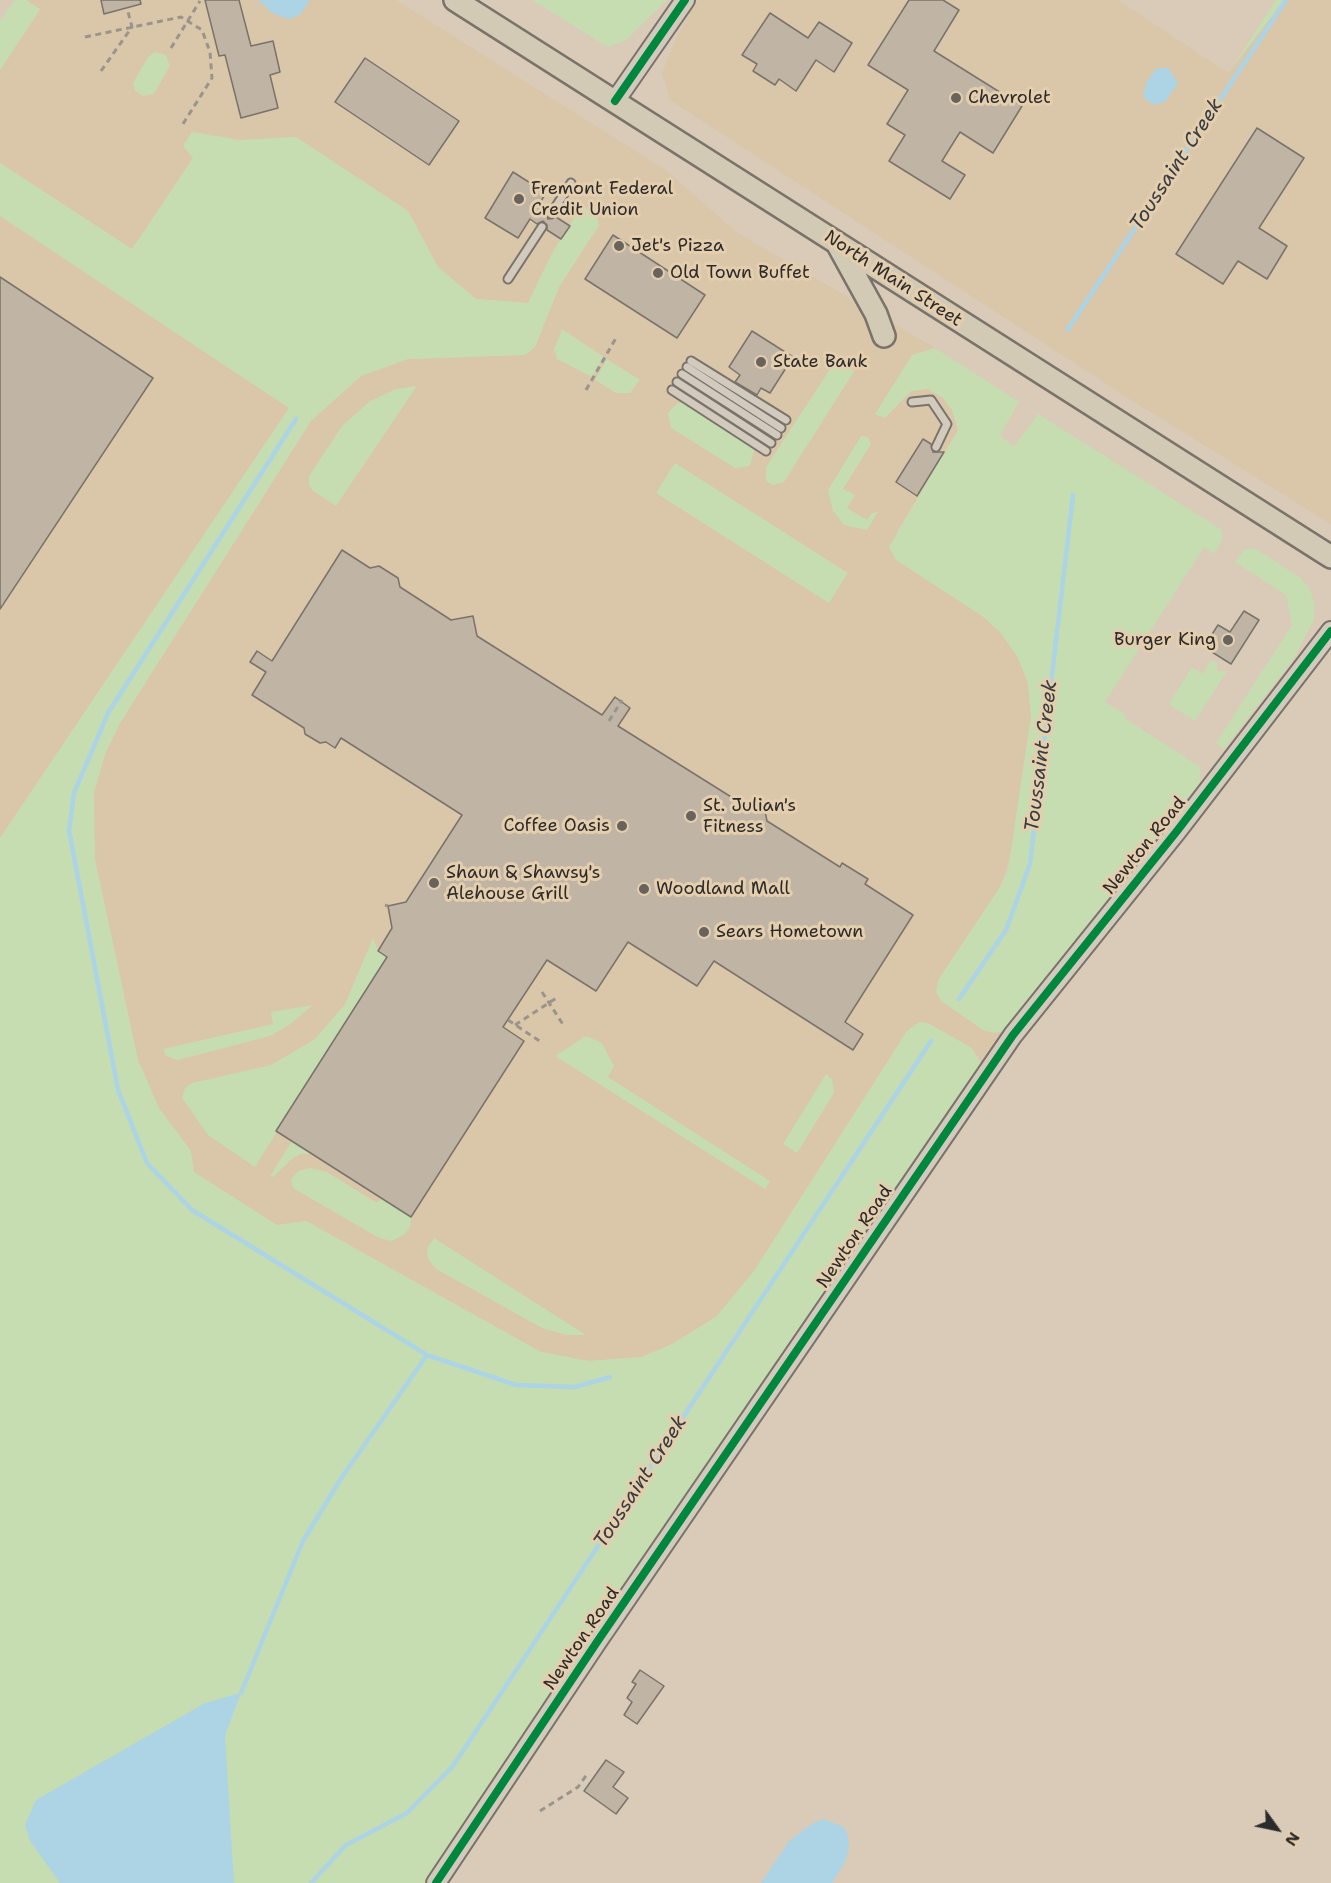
<!DOCTYPE html>
<html>
<head>
<meta charset="utf-8">
<style>
	body { margin:0 }
	#map { position:relative; width:1331px; height:1883px; overflow:hidden; background:#d9cbb7; font-family:"Shantell Sans",sans-serif }
	canvas { display:block }
	.north { position:absolute; left:1247px; top:1799px; width:60px; height:60px; -webkit-text-stroke:4px #e4cead; paint-order:stroke; rotate:123deg; font-size:16px; font-weight:700; line-height:24px; text-align:center; color:#2b2b2b }
	.north::after { content:''; display:block; margin:auto; width:21px; height:27px; background:#2b2b2b; clip-path:polygon(50% 0,100% 100%,50% 72%,0 100%) }
</style>
</head>
<body>
<div id="map">
<canvas width="1331" height="1883"></canvas>
<div class="north">N</div>
</div>
<script>
const ctx = document.querySelector('canvas').getContext('2d');
ctx.lineJoin = 'round';
function fillPath(path, color) { ctx.fillStyle = color; ctx.fill(path, 'evenodd'); }
const shape = rows => new Path2D(rows.map(r => 'M' + r).join(''));
function stroke(path, color, width, dash) { ctx.strokeStyle = color; ctx.lineWidth = width; ctx.lineCap = dash ? 'butt' : 'round'; ctx.setLineDash(dash || []); ctx.stroke(path); }
function drawText(font, color, halo, rows, align = 'center') {
  ctx.font = font + ' "Shantell Sans",sans-serif'; ctx.lineWidth = 6; ctx.setLineDash([]); ctx.textBaseline = 'middle'; ctx.strokeStyle = halo; ctx.fillStyle = color; for (const [text, x, y, turn = 0] of rows) {
    ctx.save(); ctx.translate(x, y); ctx.rotate((+turn || 0) * Math.PI / 180); ctx.textAlign = isNaN(turn) ? turn : align; if (halo) ctx.strokeText(text, 0, 0); ctx.fillText(text, 0, 0); ctx.restore();
  }
}
fillPath(shape([
	[26,0,396,0,667,171,736,232,935,348,912,355,885,418,911,391,928,389,943,398,952,410,958,430,896,533,999,631,1017,656,1028,683,1031,716,1011,854,1000,887,1006,1030,981,1064,979,1056,907,1031,754,1271,716,1317,670,1345,641,1357,589,1361,541,1352,306,1221,277,1225,193,1172,191,1151,159,1108,138,1060,95,860,93,793,105,754,120,723,311,421,361,376,408,359,525,355,535,347,559,287,599,226,582,206,551,255,528,303,476,299,438,267,408,211,296,137,240,140,192,132,193,158,133,250,0,163,0,70,40,10],
	[698,0,1118,0,1228,73,1284,0,1331,0,1331,524,1128,398,670,100,662,73,676,38],
	[0,216,289,408,0,838]
]), '#dac6a9');
fillPath(shape([
	[15,0,26,0,40,9,0,70,0,21],
	[532,0,667,0,626,40,608,47],
	[1276,0,1284,0,1228,74],
	[154,52,166,55,170,66,154,94,143,96,135,91,133,83,148,57],
	[192,132,240,140,296,137,408,211,438,267,476,299,528,303,551,255,582,205,596,215,599,225,559,287,535,347,525,355,408,359,361,376,311,421,120,723,105,754,94,793,95,860,138,1060,159,1108,191,1151,194,1172,277,1225,306,1221,541,1352,589,1361,641,1357,670,1345,716,1317,754,1271,907,1031,919,1022,928,1023,972,1048,981,1064,430,1883,0,1883,0,838,289,408,0,216,0,163,132,249,193,158,183,146],
	[562,329,604,357,592,377,557,359,554,349],
	[935,348,1019,402,1000,435,1014,447,1038,414,1222,530,1222,540,1214,554,1204,547,1105,702,1123,713,1127,720,1200,767,1200,782,1006,1030,995,1033,983,1030,941,1001,936,992,938,980,1000,887,1008,870,1031,716,1028,683,1017,656,999,631,982,616,896,560,889,547,958,430,952,410,943,398,928,389,911,391,885,418,875,414,912,355],
	[607,359,640,380,630,393,616,393,595,380],
	[832,366,855,370,784,482,773,485,766,481,766,467],
	[417,386,336,506,313,491,309,485,309,476,342,426,370,401,396,389],
	[677,403,685,403,750,445,754,451,750,466,735,468,671,428,668,413],
	[861,436,868,437,871,444,843,489,855,495,847,508,867,520,872,513,878,512,867,530,844,525,833,511,828,490],
	[675,463,848,573,829,603,656,493],
	[1254,548,1301,578,1310,589,1314,603,1314,620,1292,661,1224,749,1216,743,1292,625,1286,595,1235,562,1244,550],
	[1211,660,1217,663,1217,671,1227,671,1195,721,1169,704,1192,667,1203,674],
	[373,938,378,951,387,957,255,1167,208,1135,182,1098,185,1088,192,1083,271,1065,315,1039,345,1004],
	[313,1005,289,1025,270,1036,178,1060,166,1056,163,1049,273,1024,271,1012],
	[586,1036,602,1043,614,1066,608,1077,770,1181,765,1189,555,1056],
	[826,1074,832,1079,834,1093,797,1153,783,1144],
	[292,1141,313,1154,301,1154,293,1158,273,1177,270,1176],
	[310,1168,327,1172,377,1203,381,1198,411,1217,410,1227,405,1234,392,1241,379,1238,293,1188,291,1180,298,1171],
	[434,1238,586,1335,566,1335,542,1328,436,1269,428,1259,427,1248]
]), '#c6ddb1');
fillPath(shape([
	[258,0,310,0,300,15,289,19,274,14],
	[1157,68,1168,68,1178,83,1165,102,1153,105,1143,97,1146,83],
	[241,1693,225,1735,234,1883,60,1883,30,1841,25,1825,36,1800,205,1703],
	[823,1819,844,1827,848,1836,849,1848,845,1862,832,1883,761,1883,789,1841,810,1825]
]), '#acd4e5');
stroke(shape([
	[1068,329,1286,0],
	[296,419,108,713,74,793,69,830,118,1090,147,1163,192,1210,427,1355,516,1385,575,1387,610,1377],
	[959,999,1006,930,1030,864,1073,495],
	[241,1693,303,1541,340,1480,427,1355],
	[311,1883,346,1845,407,1813,453,1766,931,1041]
]), '#acd4e5', 4.5);
const building = shape([
	[101,0,140,0,141,4,104,14,101,0],
	[205,0,239,0,251,46,273,41,280,72,270,75,278,108,241,118,225,55,219,56,205,0],
	[909,0,943,0,959,10,934,51,1022,106,993,153,960,132,942,161,965,175,950,199,889,161,905,135,887,124,908,90,868,65,909,0],
	[770,13,808,38,819,22,852,43,834,72,816,60,796,91,779,79,775,85,753,71,757,64,742,55,770,13],
	[365,58,459,121,429,165,335,102,365,58],
	[1257,128,1304,158,1259,228,1287,246,1267,279,1238,261,1223,284,1176,254,1257,128],
	[513,172,546,193,538,206,546,211,548,219,556,217,570,226,561,239,547,230,547,225,543,221,537,224,530,219,518,238,485,218,513,172],
	[613,235,705,295,677,338,585,279,613,235],
	[0,277,153,378,0,609,0,277],
	[752,331,793,357,770,393,761,388,757,395,735,382,740,375,729,367,752,331],
	[923,439,931,444,933,452,944,452,917,496,896,482,923,439],
	[342,550,370,568,379,566,398,578,400,587,451,620,473,616,477,636,602,715,615,697,630,708,618,726,744,805,763,801,767,821,840,867,842,863,868,879,865,884,913,915,845,1022,863,1034,853,1050,714,961,697,986,628,942,596,991,547,960,503,1027,524,1041,411,1217,276,1131,387,957,378,951,392,928,388,906,406,902,462,815,341,738,335,748,326,742,320,743,305,734,304,728,252,695,266,672,250,662,257,651,272,661,342,550],
	[1244,611,1259,620,1231,664,1204,647,1218,625,1230,632,1244,611],
	[640,1670,664,1686,637,1724,624,1715,632,1702,627,1698,636,1684,632,1682,640,1670],
	[606,1760,624,1772,613,1787,628,1798,616,1814,584,1791,606,1760]
]);
fillPath(building, '#c0b4a5');
stroke(building, '#79736a', 1.5);
const lane = shape([
	[551,214,571,183],
	[508,279,542,227],
	[691,361,786,420],
	[687,367,781,428],
	[682,374,777,435],
	[677,382,771,443],
	[672,390,766,451],
	[912,402,931,400,947,424,936,447]
]);
const secondary = shape([
	[615,101,685,0],
	[436,1883,597,1642,1013,1035,1177,831,1331,631]
]);
const primary = shape([
	[455,0,1331,557],
	[838,245,876,314,884,336]
]);
stroke(lane, '#79736a', 11);
stroke(secondary, '#79736a', 22);
stroke(primary, '#79736a', 26);
stroke(shape([
	[85,37,181,17,202,30,210,52,212,78,181,127],
	[171,48,200,1],
	[101,71,132,27,127,8],
	[586,390,616,338],
	[609,721,622,700],
	[385,905,388,906],
	[542,992,564,1026],
	[508,1020,541,1042],
	[515,1025,558,997],
	[540,1811,578,1787,588,1773]
]), '#9a958c', 3, [6, 4.5]);
stroke(lane, '#d3cabe', 7);
stroke(secondary, '#d3cabe', 18);
stroke(primary, '#d3cab6', 21);
stroke(shape([
	[615,101,685,0],
	[436,1883,597,1642,1013,1035,1177,831,1331,631]
]), '#00873e', 8);
for (const [x, y, r, color] of [
	[956,98,6,"#68635c"],
	[519,199,6,"#68635c"],
	[619,246,6,"#68635c"],
	[658,273,6,"#68635c"],
	[761,362,6,"#68635c"],
	[1228,640,6,"#68635c"],
	[691,816,6,"#68635c"],
	[622,826,6,"#68635c"],
	[434,883,6,"#68635c"],
	[644,889,6,"#68635c"],
	[704,932,6,"#68635c"]
]) { const dot = new Path2D(); dot.arc(x, y, r, 0, 2 * Math.PI); ctx.fillStyle = color; ctx.fill(dot); stroke(dot, '#e4cead', 2); }
drawText('18px', '#2b2b2b', '#e4cead', [
	["Chevrolet",968,98],
	["Fremont Federal",531,189],
	["Credit Union",531,210],
	["Jet's Pizza",631,246],
	["Old Town Buffet",670,273],
	["State Bank",773,362],
	["Burger King",1216,640,"right"],
	["St. Julian's",703,806],
	["Fitness",703,827],
	["Coffee Oasis",610,826,"right"],
	["Shaun & Shawsy's",446,873],
	["Alehouse Grill",446,894],
	["Woodland Mall",656,889],
	["Sears Hometown",716,932]
], 'left');
drawText('18px', '#2b2b2b', '#e4cead', [
	["North Main Street",893,279,33],
	["Newton Road",1145,846,-51],
	["Newton Road",855,1237,-56],
	["Newton Road",582,1639,-56]
]);
drawText('italic 20px', '#363c40', '#e4cead', [
	["Toussaint Creek",1177,165,-57],
	["Toussaint Creek",1042,756,-83],
	["Toussaint Creek",641,1482,-57]
]);
</script>
</body>
</html>
